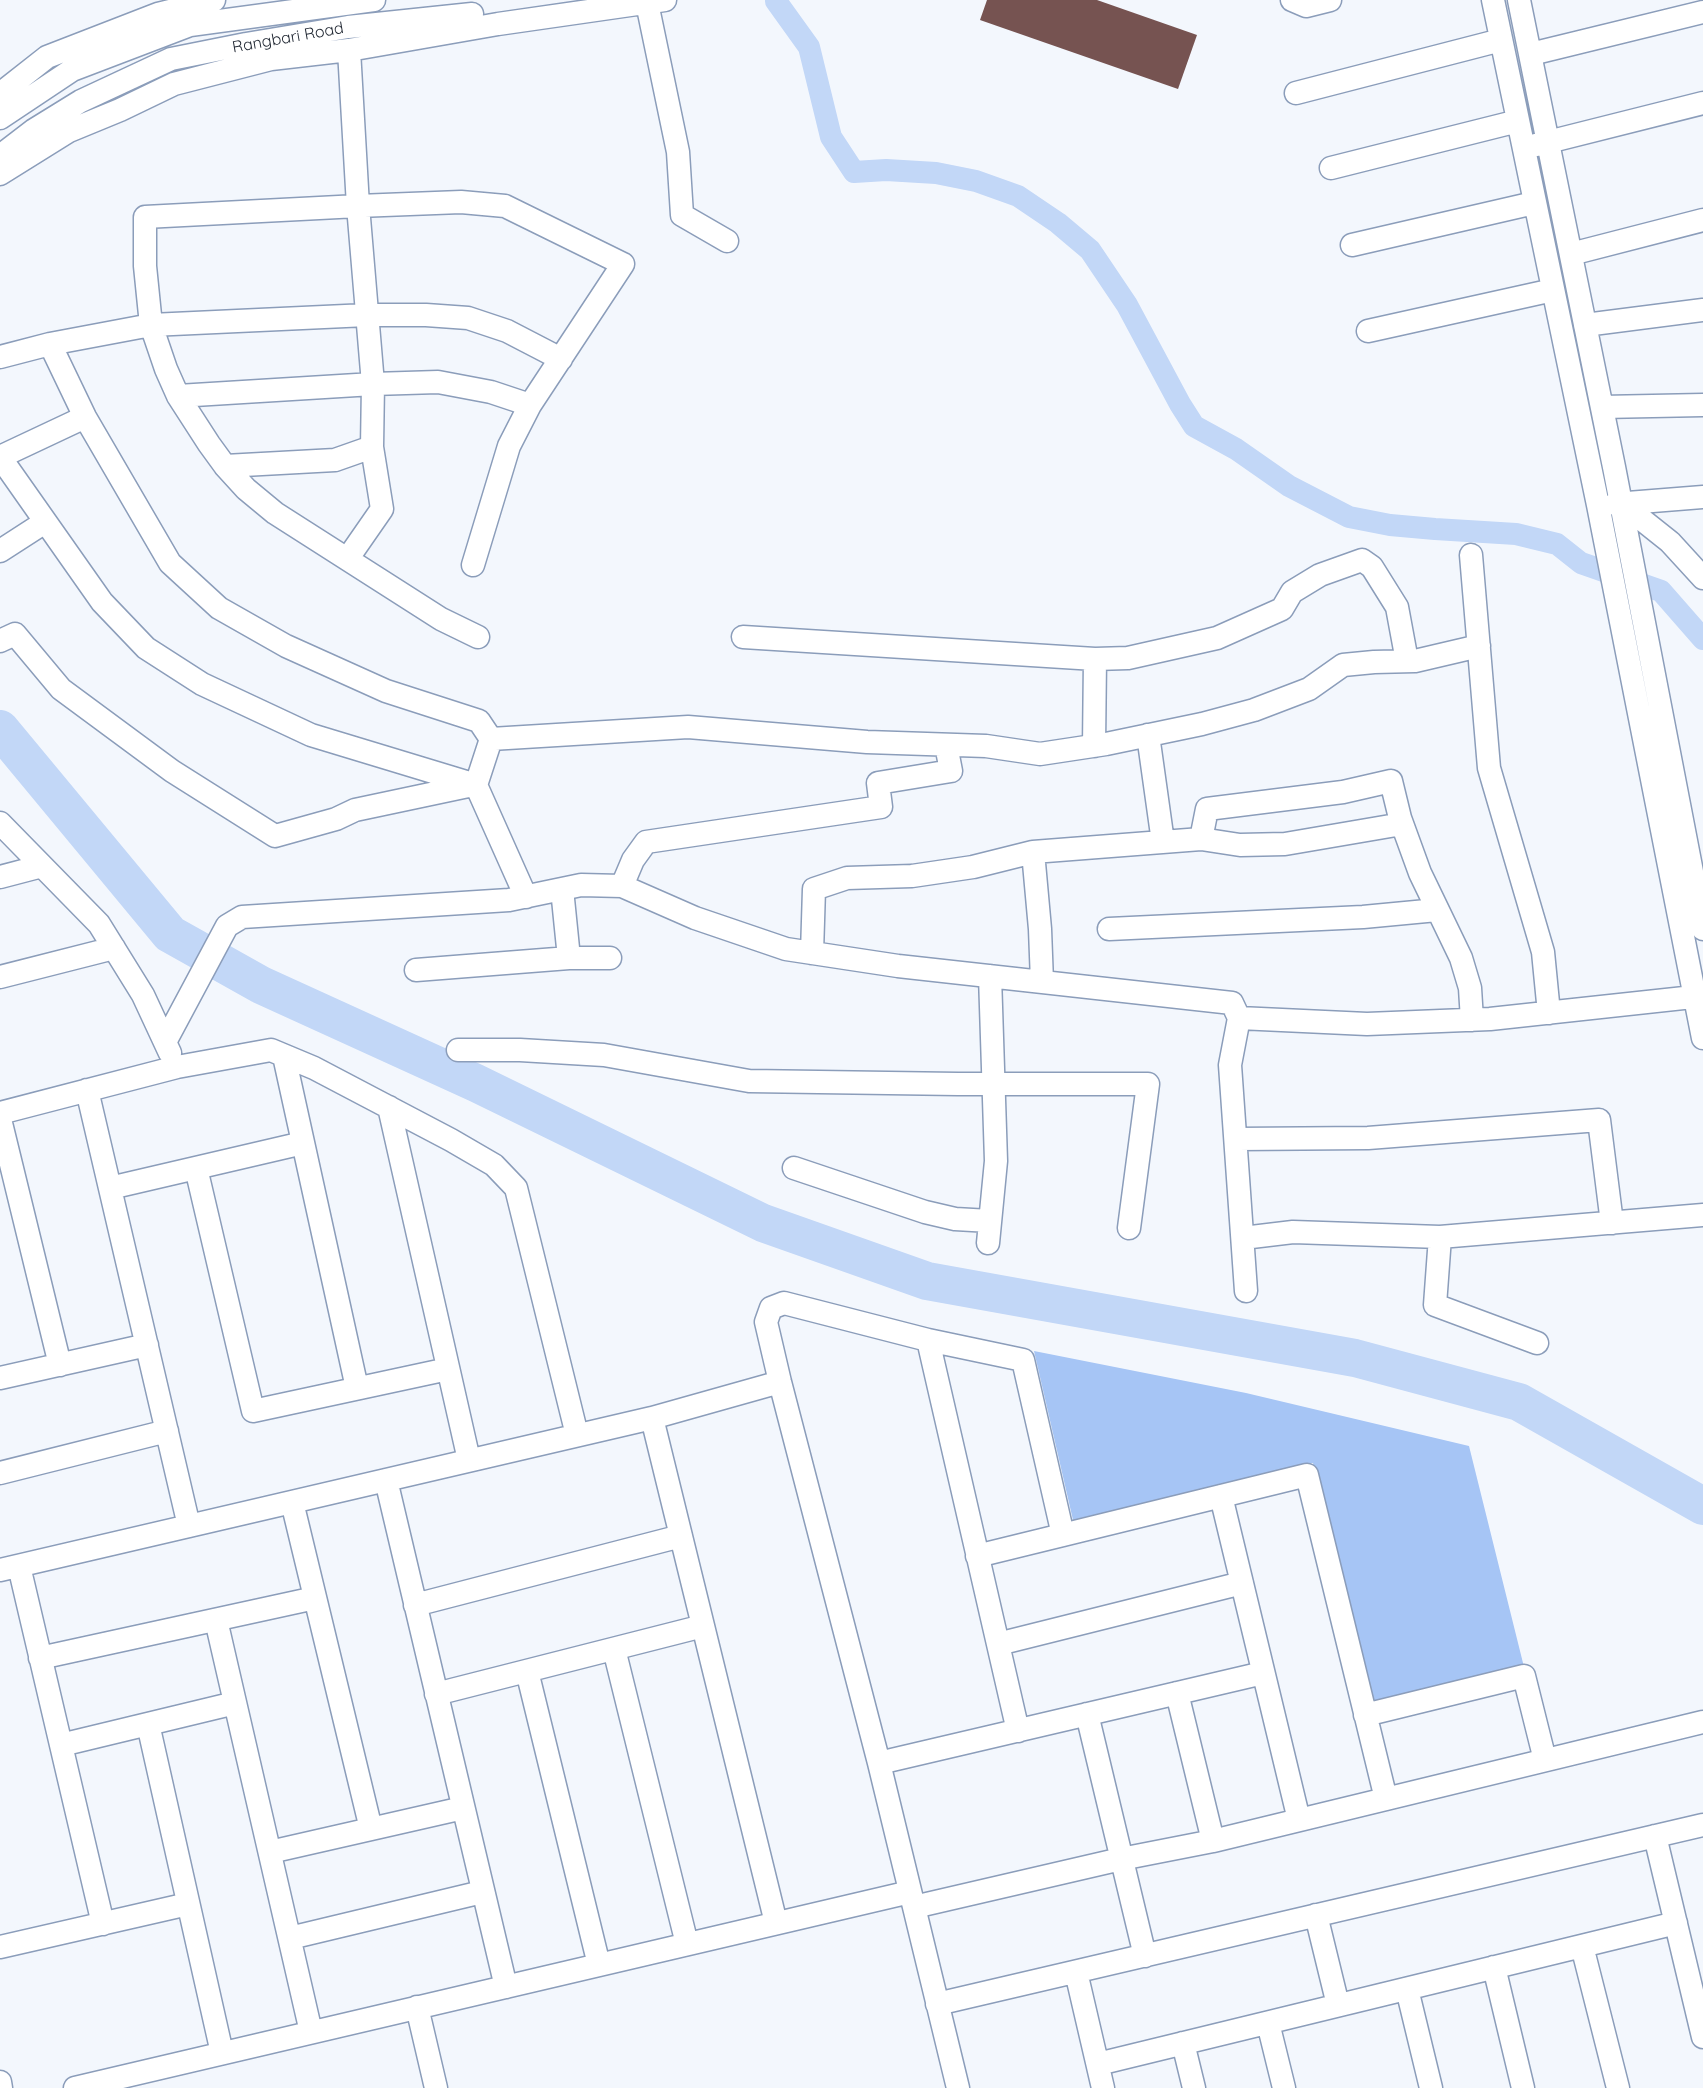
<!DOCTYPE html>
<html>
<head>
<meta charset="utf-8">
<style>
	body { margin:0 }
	canvas { display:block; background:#f3f7fd }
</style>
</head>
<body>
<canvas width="1703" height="2088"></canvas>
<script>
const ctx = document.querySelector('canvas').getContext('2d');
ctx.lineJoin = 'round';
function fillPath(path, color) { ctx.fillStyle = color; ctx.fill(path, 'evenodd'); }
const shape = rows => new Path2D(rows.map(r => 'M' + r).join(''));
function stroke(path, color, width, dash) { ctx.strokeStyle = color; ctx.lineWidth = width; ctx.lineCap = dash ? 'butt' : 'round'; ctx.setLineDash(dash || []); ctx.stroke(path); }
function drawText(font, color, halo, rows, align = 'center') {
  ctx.font = font + ' Quicksand,sans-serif'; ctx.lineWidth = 6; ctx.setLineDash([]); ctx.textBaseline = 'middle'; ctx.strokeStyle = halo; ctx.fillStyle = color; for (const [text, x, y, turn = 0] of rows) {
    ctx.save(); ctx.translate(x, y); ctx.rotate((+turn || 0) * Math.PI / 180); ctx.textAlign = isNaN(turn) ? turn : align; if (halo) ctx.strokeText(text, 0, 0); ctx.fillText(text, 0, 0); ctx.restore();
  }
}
fillPath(shape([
	[1034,1351,1246,1393,1469,1446,1524,1667,1372,1705,1313,1463,1073,1520]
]), '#a6c5f5');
stroke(shape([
	[776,1,809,47,831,137,854,172,886,170,936,173,976,181,1018,196,1058,223,1090,250,1127,305,1180,404,1194,426,1236,449,1289,486,1349,517,1390,525,1435,529,1516,534,1557,544,1581,563,1661,591,1703,639]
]), '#c2d7f7', 22);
stroke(shape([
	[0,729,170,934,261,985,476,1083,763,1223,927,1281,1355,1358,1519,1402,1703,1506]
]), '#c2d7f7', 38);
fillPath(shape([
	[987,0,1097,0,1197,35,1178,89,980,20]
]), '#765351');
const minor = shape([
	[1292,0,1306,6,1330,0],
	[1493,0,1598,505,1703,1038],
	[1519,0,1614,467,1703,929],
	[647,3,678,152,682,215,727,241],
	[1531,54,1703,12],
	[1296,93,1501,40],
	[0,94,47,57,158,14,214,0],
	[0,118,72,70,190,25,374,0],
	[1536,145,1703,103],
	[0,156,34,130,81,101,171,59,246,44,348,27,472,14],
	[1331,168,1518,121],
	[0,174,69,131,120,110,174,84,271,59,349,50,498,24,665,0],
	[1352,245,1534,203],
	[1571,254,1703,220],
	[1585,325,1703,310],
	[1368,331,1553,290],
	[50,344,85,417,170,563,219,608,286,646,386,691,479,721,491,739],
	[0,357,50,344,151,325,367,315,426,315,468,318,507,331,561,359],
	[178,396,373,384,438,382,491,392,530,405],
	[1602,407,1703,405],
	[0,457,102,602,146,648,202,684,311,735,476,785],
	[0,457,85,417],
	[225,466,335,460,372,447],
	[1621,503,1670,542,1703,578],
	[1615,504,1703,497],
	[0,551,45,522],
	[1471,555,1489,768,1543,952,1549,1013],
	[348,558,382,509,372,447,373,384,358,206,349,50],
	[473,565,509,446,530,405,623,264,505,206,461,202,358,206,145,217,145,266,151,325,166,369,178,396,209,444,225,466,246,489,275,513,441,619,478,637],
	[743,637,1095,659,1128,658,1217,638,1282,609,1292,592,1320,575,1362,560,1372,567,1397,607,1407,661],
	[0,641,15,634,61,689,172,771,275,836,336,819,355,810,473,785],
	[1148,735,1163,842],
	[1094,746,1095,659],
	[0,823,99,924,143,995,170,1053],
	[1201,839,1207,809,1343,792,1391,781,1400,818,1420,873,1461,958,1470,988,1472,1020],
	[1033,852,1040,929,1042,982],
	[0,877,42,866],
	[622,886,633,860,646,842,881,807,878,783,951,771,946,745],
	[562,889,569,958],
	[526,897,476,785,491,739,688,727,867,742,986,746,1040,754,1106,744,1202,724,1254,710,1309,689,1343,665,1374,662,1415,661,1479,646],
	[1109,929,1363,917,1437,910],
	[812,953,814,889,847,878,912,876,973,867,1033,852,1201,839,1240,845,1285,844,1402,824],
	[416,970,569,958,610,958],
	[0,977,114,948],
	[1239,1018,1230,1065,1246,1291],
	[165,1042,227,926,242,917,509,900,581,885,622,886,695,918,786,949,898,966,1232,1003,1239,1018,1367,1024,1490,1019,1703,996],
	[458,1050,520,1050,604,1055,749,1081,958,1084,1148,1084,1129,1228],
	[284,1056,357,1388],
	[87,1090,189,1526],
	[389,1107,469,1460],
	[0,1113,177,1067,271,1050,314,1068,451,1140,494,1165,516,1188,577,1435],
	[0,1119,60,1365],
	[1237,1139,1368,1138,1599,1120,1612,1223],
	[196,1168,253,1411,448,1369],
	[794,1168,925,1212,955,1219,990,1221],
	[110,1188,303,1143],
	[1440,1237,1435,1305,1537,1343],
	[1243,1238,1293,1232,1440,1237,1703,1215],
	[988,1243,996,1161,990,976],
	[928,1340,1018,1731],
	[0,1378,147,1345],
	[652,1418,776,1923],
	[0,1473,167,1431],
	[386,1480,506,1987],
	[1221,1496,1299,1820],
	[292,1502,371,1829],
	[977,1556,1307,1475,1386,1799],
	[19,1566,103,1924],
	[0,1570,652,1418,780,1382],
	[415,1605,681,1536],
	[216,1620,311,2032],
	[998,1644,1242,1583],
	[614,1649,687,1944],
	[40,1658,315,1598],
	[527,1671,599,1965],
	[1177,1693,1213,1841],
	[436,1694,703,1626],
	[1087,1714,1145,1956],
	[1365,1715,1524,1676,1545,1760],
	[148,1724,222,2053],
	[61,1745,235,1703],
	[879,1763,1263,1673],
	[1655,1836,1703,2037],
	[270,1852,463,1808],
	[914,1907,1121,1859,1213,1841,1703,1722],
	[1316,1915,1338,2005],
	[290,1938,482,1892],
	[1582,1946,1618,2088],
	[0,1947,188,1904],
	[1494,1967,1523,2088],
	[1076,1972,1103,2088],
	[1407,1989,1431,2088],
	[937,2004,1703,1825],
	[417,2007,436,2088],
	[1268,2023,1284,2088],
	[1183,2043,1194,2088],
	[1098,2064,1676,1923],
	[0,2082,1,2088],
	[75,2088,910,1892],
	[958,2088,879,1763,780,1382,766,1322,771,1308,784,1303,928,1340,1023,1360,1063,1535]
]);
stroke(minor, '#8b9dba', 25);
stroke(minor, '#fff', 22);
drawText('16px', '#222934', '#fff', [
	["Rangbari Road",288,38,-10]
]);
</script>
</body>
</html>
